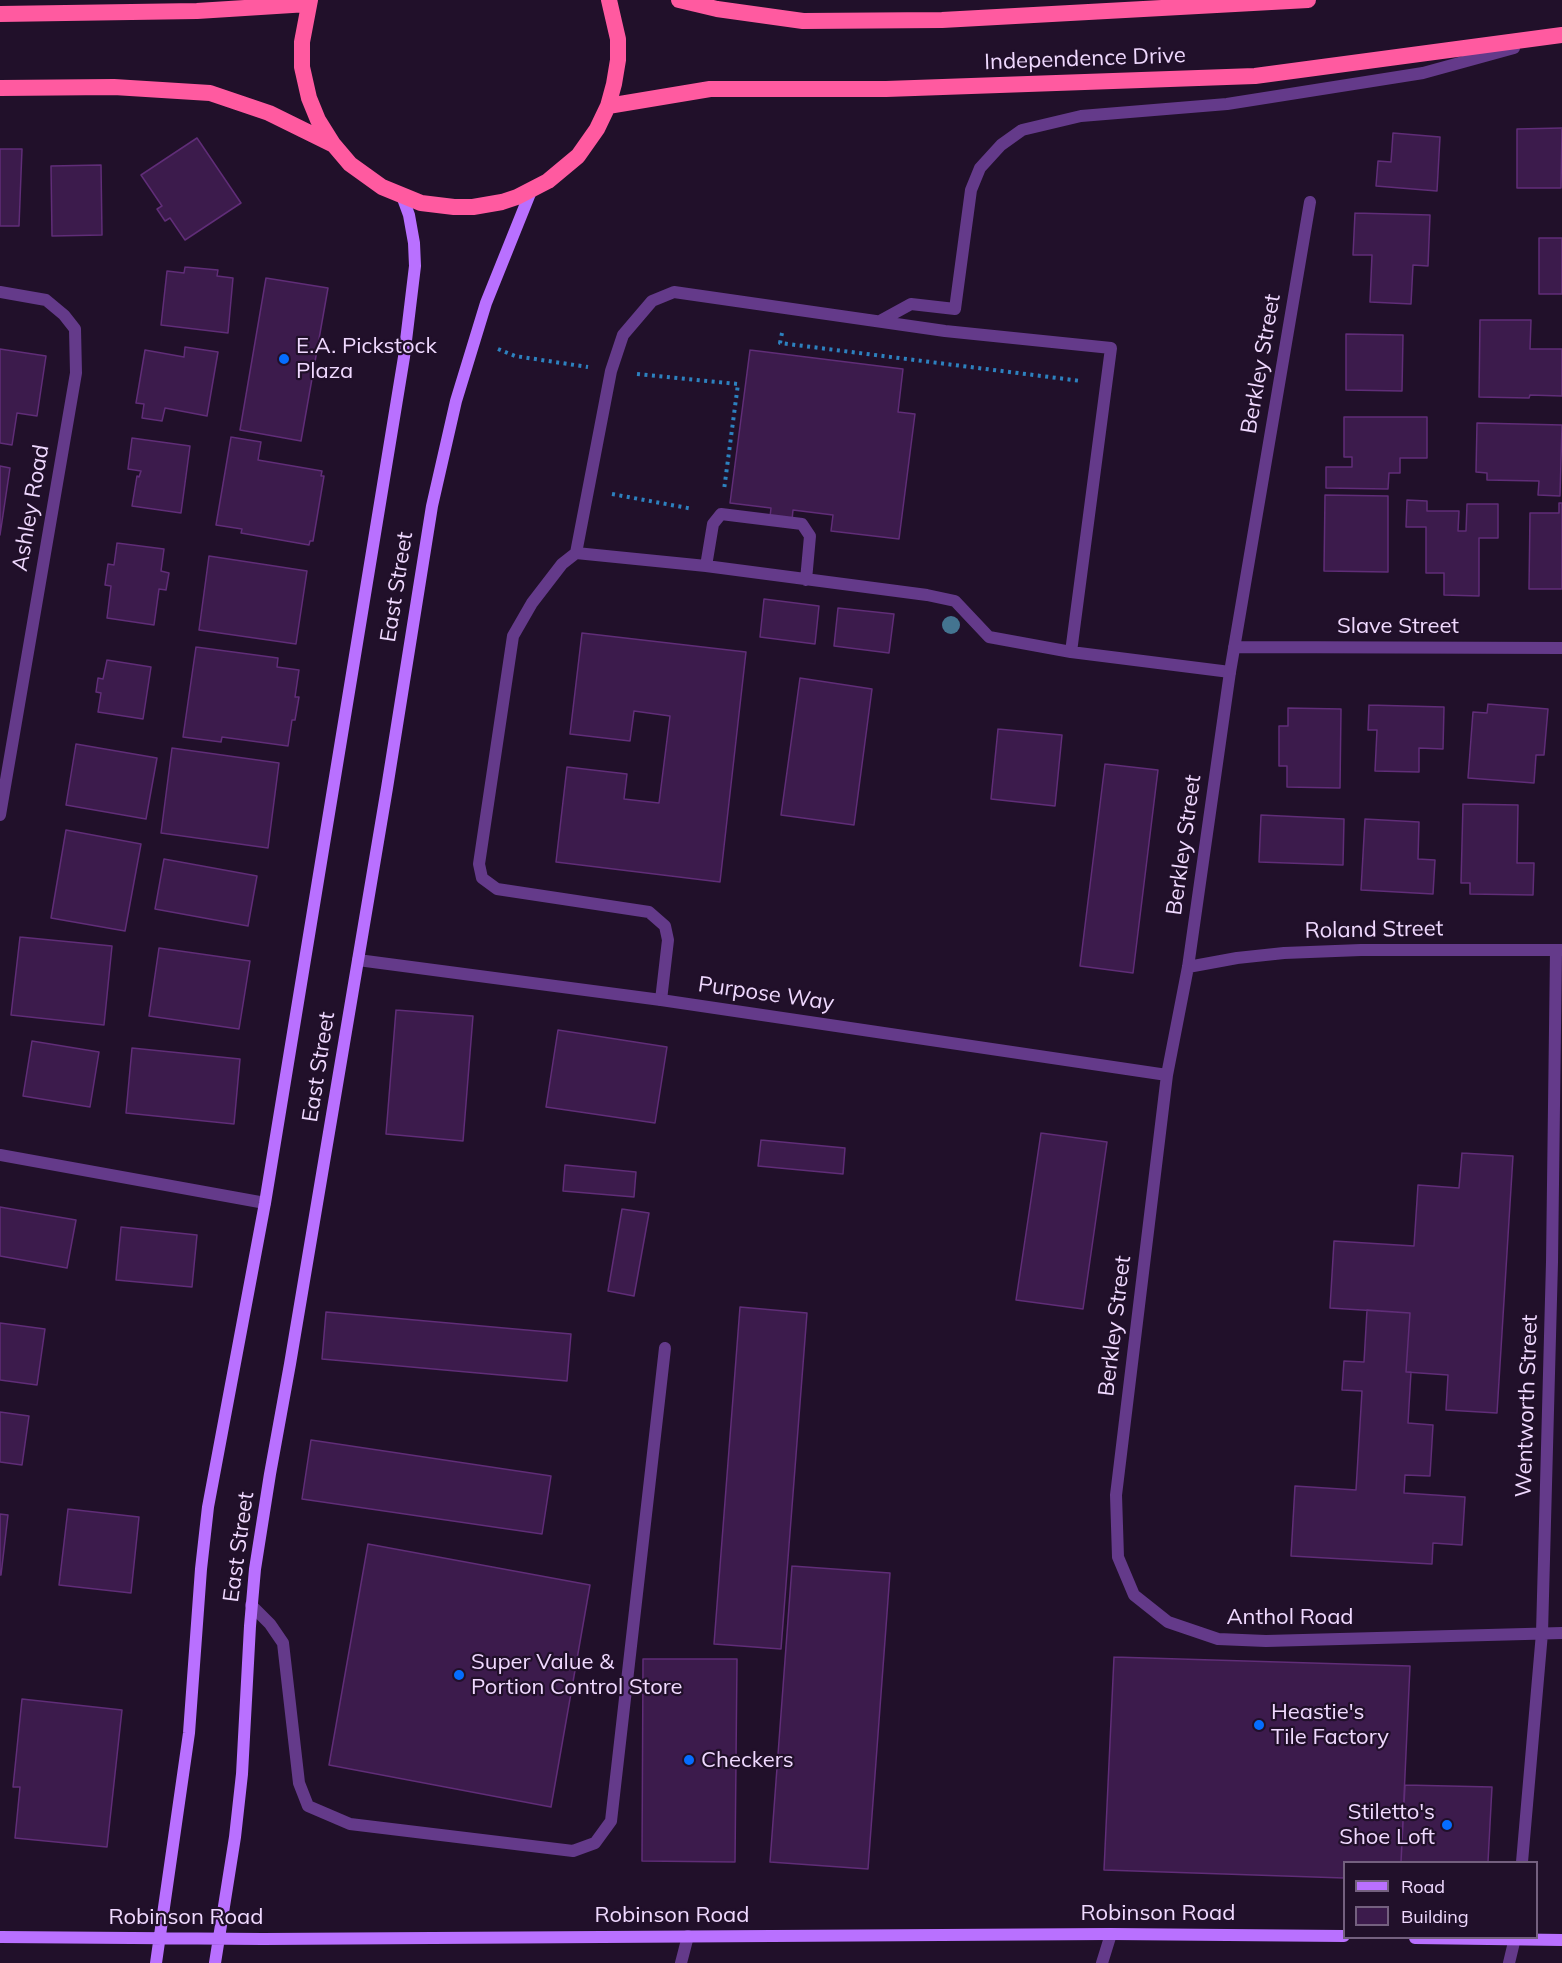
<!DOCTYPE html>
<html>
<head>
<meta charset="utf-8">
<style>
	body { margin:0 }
	#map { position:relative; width:1562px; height:1963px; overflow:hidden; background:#21102a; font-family:Mulish,sans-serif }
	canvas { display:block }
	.legend { position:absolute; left:1343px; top:1861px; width:195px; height:78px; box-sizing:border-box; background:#21102a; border:2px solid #74607f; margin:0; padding:8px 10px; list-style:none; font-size:18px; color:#f0d9ff }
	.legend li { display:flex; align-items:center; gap:12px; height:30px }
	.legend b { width:30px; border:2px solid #74607f }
</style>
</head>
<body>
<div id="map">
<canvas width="1562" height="1963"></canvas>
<ul class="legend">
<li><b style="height:8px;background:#b970ff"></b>Road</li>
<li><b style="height:16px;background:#3c1b4c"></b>Building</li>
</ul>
</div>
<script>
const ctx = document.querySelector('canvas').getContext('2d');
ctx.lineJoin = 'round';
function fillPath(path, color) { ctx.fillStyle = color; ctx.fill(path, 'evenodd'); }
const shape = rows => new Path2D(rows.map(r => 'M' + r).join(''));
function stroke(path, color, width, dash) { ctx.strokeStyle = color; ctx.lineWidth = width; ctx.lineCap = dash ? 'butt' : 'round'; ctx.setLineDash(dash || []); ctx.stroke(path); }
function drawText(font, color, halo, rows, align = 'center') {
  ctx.font = font + ' Mulish,sans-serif'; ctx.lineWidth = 4.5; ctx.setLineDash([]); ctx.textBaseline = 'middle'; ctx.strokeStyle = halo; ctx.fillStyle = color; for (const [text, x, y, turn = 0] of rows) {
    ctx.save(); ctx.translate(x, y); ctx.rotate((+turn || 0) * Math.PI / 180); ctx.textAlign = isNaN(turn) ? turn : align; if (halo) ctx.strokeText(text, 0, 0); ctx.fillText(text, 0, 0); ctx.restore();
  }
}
const building = shape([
	[1562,128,1561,188,1517,188,1517,129,1562,128],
	[1393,133,1440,137,1437,191,1376,186,1378,161,1391,162,1393,133],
	[197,138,241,203,185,240,170,218,165,221,157,209,162,206,141,175,197,138],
	[0,149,22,149,19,226,0,226,0,149],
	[101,165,102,235,52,236,51,166,101,165],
	[1355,213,1430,215,1428,266,1413,265,1411,304,1370,302,1372,255,1353,255,1355,213],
	[1539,238,1562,238,1562,294,1539,294,1539,238],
	[185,267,218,270,217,276,233,278,228,333,161,325,167,271,184,273,185,267],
	[266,278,328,288,301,441,240,430,266,278],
	[1480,320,1531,320,1530,349,1562,349,1562,396,1530,395,1529,398,1479,397,1480,320],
	[1346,334,1403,335,1402,391,1346,390,1346,334],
	[185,347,218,352,207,416,165,408,162,421,142,418,144,404,136,403,145,350,184,357,185,347],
	[0,349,46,356,37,416,17,413,12,445,0,443,0,349],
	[750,350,903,369,898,412,915,414,899,539,831,531,833,515,793,510,792,520,770,517,771,508,730,503,750,350],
	[1344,417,1427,417,1427,458,1400,458,1400,473,1389,473,1388,489,1326,488,1326,467,1352,467,1352,457,1344,457,1344,417],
	[1477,423,1562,425,1560,496,1538,495,1539,481,1487,480,1487,473,1476,472,1477,423],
	[231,437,261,442,258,460,322,471,321,476,324,476,313,541,310,541,309,545,241,533,242,529,216,525,231,437],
	[132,438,190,446,181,513,132,506,137,476,139,477,141,471,128,469,132,438],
	[0,466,10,468,0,535,0,466],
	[1325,495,1388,496,1388,572,1324,571,1325,495],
	[1407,500,1427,501,1427,511,1459,511,1458,531,1466,531,1467,504,1498,504,1498,538,1479,538,1479,596,1444,595,1444,573,1426,573,1426,527,1406,527,1407,500],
	[1559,503,1562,503,1562,589,1529,589,1530,513,1559,513,1559,503],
	[117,543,164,549,161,571,169,573,166,590,159,589,154,625,107,618,111,586,105,585,108,564,114,565,117,543],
	[209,556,307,571,296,644,199,630,209,556],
	[764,599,819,606,815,644,760,637,764,599],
	[838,608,894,614,889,653,834,646,838,608],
	[582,633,746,652,720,882,556,862,567,767,627,774,624,799,659,803,670,716,634,711,630,741,570,734,582,633],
	[196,647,278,658,277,667,299,670,295,697,299,697,295,720,292,720,288,746,222,737,221,742,183,737,196,647],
	[107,660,151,667,143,719,98,712,101,693,96,692,98,678,103,679,107,660],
	[800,678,872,689,854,825,781,815,800,678],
	[1488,704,1548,709,1544,755,1536,755,1534,783,1468,778,1473,712,1487,713,1488,704],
	[1369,705,1444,707,1443,749,1419,748,1419,772,1375,771,1377,730,1368,730,1369,705],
	[1288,708,1341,709,1340,788,1287,787,1287,766,1279,766,1279,726,1288,726,1288,708],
	[998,729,1062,735,1055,806,991,799,998,729],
	[76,744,157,758,146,819,66,805,76,744],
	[172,748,279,763,268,848,161,833,172,748],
	[1105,764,1158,770,1133,973,1080,966,1105,764],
	[1463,804,1518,805,1517,863,1534,863,1533,895,1470,894,1470,883,1461,883,1463,804],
	[1261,815,1344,819,1343,865,1259,862,1261,815],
	[1365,819,1419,822,1418,859,1435,860,1433,894,1361,890,1365,819],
	[66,830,141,844,125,931,51,918,66,830],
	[164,859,257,876,248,926,155,909,164,859],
	[20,937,112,946,104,1025,11,1015,20,937],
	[159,948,250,961,239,1029,149,1016,159,948],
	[396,1010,473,1016,463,1141,386,1134,396,1010],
	[558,1030,667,1047,655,1123,546,1107,558,1030],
	[32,1041,99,1052,90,1107,23,1096,32,1041],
	[132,1048,240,1059,234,1124,126,1113,132,1048],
	[1041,1133,1107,1142,1083,1309,1016,1300,1041,1133],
	[761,1140,845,1148,843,1174,758,1166,761,1140],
	[1462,1153,1513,1156,1497,1413,1446,1410,1448,1375,1406,1372,1410,1313,1330,1308,1334,1241,1414,1246,1418,1185,1459,1188,1462,1153],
	[565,1165,636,1172,634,1197,563,1191,565,1165],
	[0,1207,76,1220,67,1268,0,1256,0,1207],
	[622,1209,649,1213,634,1296,608,1291,622,1209],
	[121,1227,197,1235,192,1287,116,1280,121,1227],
	[740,1307,807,1313,781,1649,714,1644,740,1307],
	[1367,1310,1410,1313,1406,1372,1411,1372,1408,1423,1433,1425,1430,1476,1405,1475,1404,1493,1465,1497,1462,1545,1433,1543,1432,1564,1291,1556,1295,1486,1356,1490,1362,1391,1342,1390,1344,1361,1364,1362,1367,1310],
	[326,1312,571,1334,567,1381,322,1359,326,1312],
	[0,1323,45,1329,37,1385,0,1380,0,1323],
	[0,1412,29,1416,22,1465,0,1462,0,1412],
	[311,1440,551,1476,542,1534,302,1499,311,1440],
	[68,1509,139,1517,131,1593,59,1585,68,1509],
	[0,1514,8,1515,1,1575,0,1575,0,1514],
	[368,1544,590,1585,551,1807,329,1765,368,1544],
	[792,1566,890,1573,868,1869,770,1862,792,1566],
	[1114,1657,1410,1666,1401,1862,1344,1862,1344,1878,1104,1870,1114,1657],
	[643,1659,737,1659,735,1862,642,1861,643,1659],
	[22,1699,122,1710,107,1847,15,1838,20,1787,13,1787,22,1699],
	[1405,1785,1492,1787,1488,1862,1401,1862,1405,1785]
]);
fillPath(building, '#3c1b4c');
stroke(building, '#602d78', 1.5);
stroke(shape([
	[782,333,780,343,1081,381],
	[498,349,515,356,588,367],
	[637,374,738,384,724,490],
	[612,494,693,509]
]), '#2d81bf', 4, [3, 4.5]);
stroke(shape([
	[880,321,911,304,955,309,971,190,980,168,1001,145,1022,130,1081,116,1227,104,1423,73,1514,48],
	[576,553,706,566,927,595,955,601,989,637,1071,652,1230,672],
	[706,566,713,524,721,514,802,524,810,536,806,580],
	[661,1000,668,940,665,926,649,912,497,889,482,878,479,864,513,636,532,603,562,564,576,553,611,371,623,335,652,301,674,292,945,331,1111,348,1071,652],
	[251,1605,270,1624,283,1643,299,1783,308,1806,350,1824,573,1851,595,1843,611,1821,665,1348]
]), '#643a8a', 12);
stroke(shape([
	[1310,202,1230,672,1188,967,1167,1075,1116,1495,1118,1557,1134,1595,1168,1622,1218,1639,1266,1641,1562,1633],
	[0,292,46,300,64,315,75,329,76,373,0,815],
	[1234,647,1562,648],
	[358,960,661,1000,1167,1075],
	[1188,967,1237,958,1284,953,1361,950,1562,950],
	[0,1155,265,1203],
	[1522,1862,1542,1633,1552,1262,1556,950],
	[681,1963,688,1936],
	[1102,1963,1111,1934],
	[1509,1963,1515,1938]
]), '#643a8a', 12);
stroke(shape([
	[0,1937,263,1939,1111,1934,1344,1936],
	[1415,1938,1562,1940],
	[156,1963,189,1733,201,1569,208,1507,265,1203,404,357,415,266,414,243,409,215,402,196],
	[215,1963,235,1837,242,1774,250,1626,255,1569,270,1474,290,1364,387,788,432,506,456,401,486,303,531,191]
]), '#b970ff', 12);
stroke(shape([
	[310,0,302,42,302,67,309,98,318,120,333,144,350,164,382,187,421,203,454,207,473,207,502,202,517,197,548,181,578,156,597,129,608,106,614,84,618,60,618,39,609,0],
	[679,0,717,9,803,21,942,20,1308,0],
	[0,14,197,11,308,4],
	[0,88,114,87,210,93,269,113,332,144],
	[608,106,710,89,886,89,1255,76,1562,35]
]), '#ff5aa0', 16);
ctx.fillStyle = '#447490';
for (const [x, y] of [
	[951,625]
]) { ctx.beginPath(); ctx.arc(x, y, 9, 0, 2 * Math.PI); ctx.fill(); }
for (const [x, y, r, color] of [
	[284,359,6,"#056dff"],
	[459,1675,6,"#056dff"],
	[1259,1725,6,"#056dff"],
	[689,1760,6,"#056dff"],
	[1447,1825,6,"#056dff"]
]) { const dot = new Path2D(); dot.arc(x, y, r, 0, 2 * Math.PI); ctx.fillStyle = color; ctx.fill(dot); stroke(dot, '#21102a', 2); }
drawText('22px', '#f0d9ff', '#21102a', [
	["Independence Drive",1085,59,-2],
	["Berkley Street",1261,364,-80],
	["Ashley Road",31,508,-80],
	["East Street",397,587,-81],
	["Slave Street",1398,626],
	["Berkley Street",1184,845,-82],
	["Roland Street",1374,930,-1],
	["Purpose Way",766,994,8],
	["East Street",319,1067,-81],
	["Berkley Street",1115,1326,-83],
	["Wentworth Street",1527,1406,-88],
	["East Street",239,1547,-82],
	["Anthol Road",1290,1617],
	["Robinson Road",1158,1913],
	["Robinson Road",672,1915],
	["Robinson Road",186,1917]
]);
drawText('22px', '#f0d9ff', '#21102a', [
	["E.A. Pickstock",296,346],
	["Plaza",296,371],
	["Super Value &",471,1662],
	["Portion Control Store",471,1687],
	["Heastie's",1271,1712],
	["Tile Factory",1271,1737],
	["Checkers",701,1760],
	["Stiletto's",1435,1812,"right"],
	["Shoe Loft",1435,1837,"right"]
], 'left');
</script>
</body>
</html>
